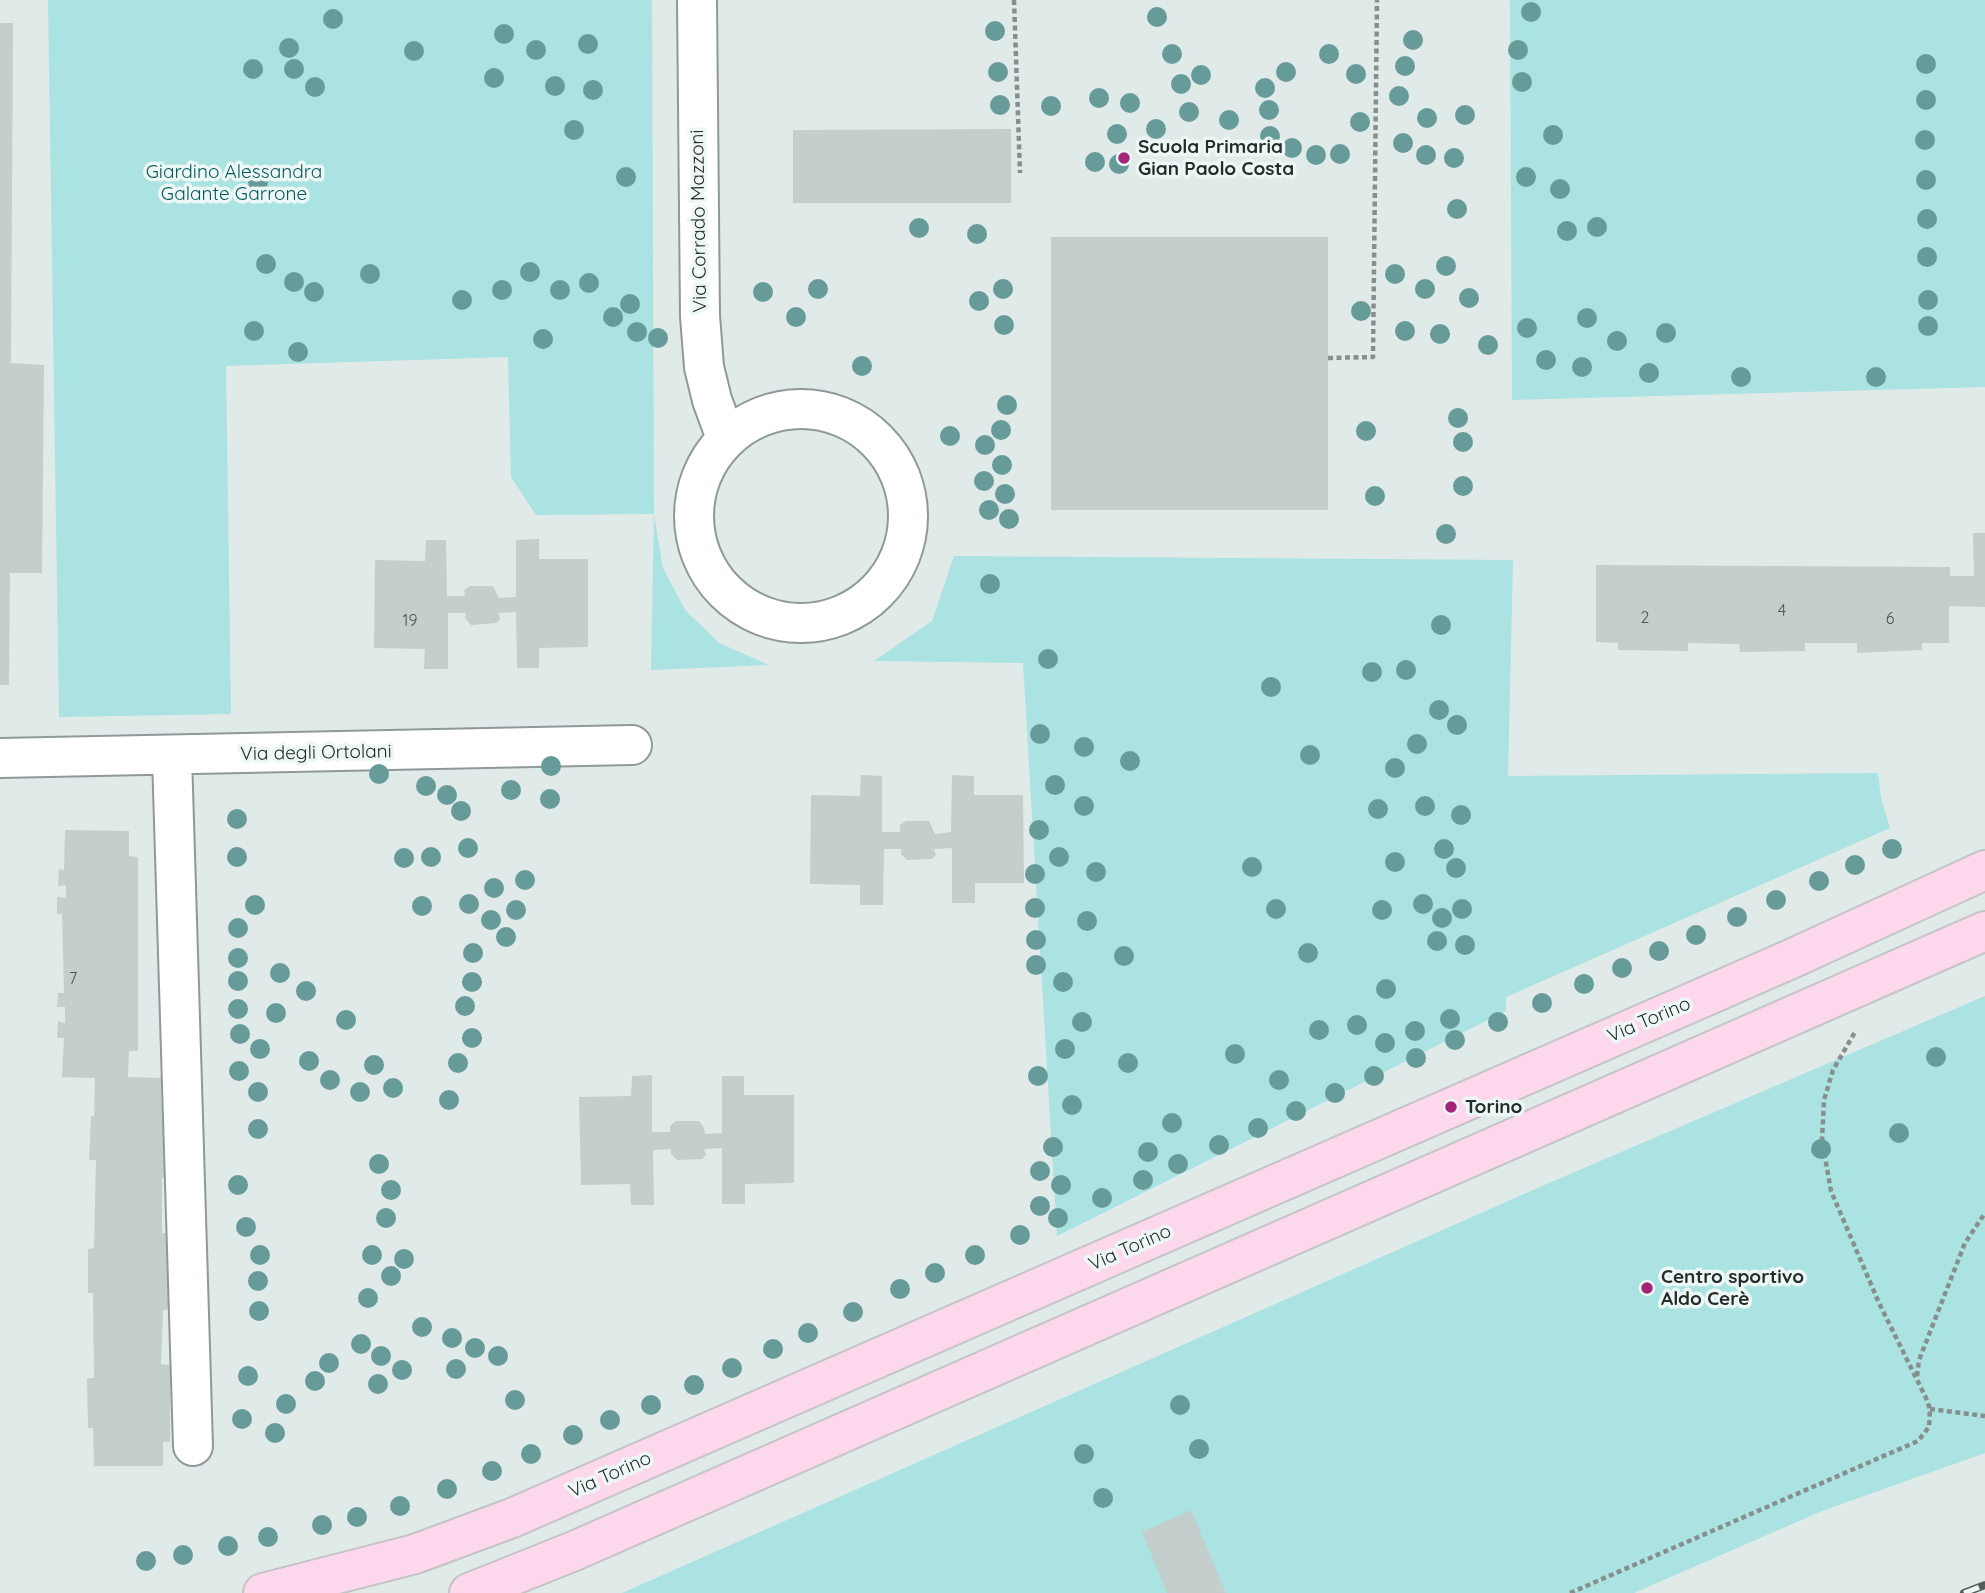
<!DOCTYPE html>
<html>
<head>
<meta charset="utf-8">
<style>
	body { margin:0 }
	canvas { display:block; background:#dfeae9 }
</style>
</head>
<body>
<canvas width="1985" height="1593"></canvas>
<script>
const ctx = document.querySelector('canvas').getContext('2d');
ctx.lineJoin = 'round';
function fillPath(path, color) { ctx.fillStyle = color; ctx.fill(path, 'evenodd'); }
const shape = rows => new Path2D(rows.map(r => 'M' + r).join(''));
function stroke(path, color, width, dash) { ctx.strokeStyle = color; ctx.lineWidth = width; ctx.lineCap = dash ? 'butt' : 'round'; ctx.setLineDash(dash || []); ctx.stroke(path); }
function drawText(font, color, halo, rows, align = 'center') {
  ctx.font = font + ' Quicksand,sans-serif'; ctx.lineWidth = 7; ctx.setLineDash([]); ctx.textBaseline = 'middle'; ctx.strokeStyle = halo; ctx.fillStyle = color; for (const [text, x, y, turn = 0] of rows) {
    ctx.save(); ctx.translate(x, y); ctx.rotate((+turn || 0) * Math.PI / 180); ctx.textAlign = isNaN(turn) ? turn : align; if (halo) ctx.strokeText(text, 0, 0); ctx.fillText(text, 0, 0); ctx.restore();
  }
}
fillPath(shape([
	[48,0,652,0,654,514,663,568,685,610,719,643,769,665,651,670,654,514,536,515,511,477,508,357,226,366,231,714,59,717],
	[1510,0,1985,0,1985,387,1512,400],
	[954,556,1513,560,1508,776,1878,773,1881,798,1890,828,1506,997,1506,1011,1057,1236,1023,663,874,661,932,621],
	[1985,996,1985,1453,1822,1511,1634,1593,622,1593,1542,1186]
]), '#aae3e1');
fillPath(shape([
	[0,23,13,23,11,363,44,365,42,573,10,573,9,685,0,685],
	[1011,129,1011,203,793,203,793,130],
	[1051,237,1328,237,1328,510,1051,510],
	[1973,533,1985,533,1985,607,1949,606,1949,643,1922,643,1922,650,1857,653,1857,643,1805,643,1805,651,1740,652,1739,644,1688,643,1688,651,1618,650,1618,643,1596,642,1596,565,1950,567,1950,576,1974,576],
	[539,539,539,559,588,559,588,647,539,648,539,668,517,668,516,612,499,613,500,620,496,623,471,625,465,618,466,613,448,613,448,669,424,669,425,649,374,648,375,560,425,561,426,540,446,540,447,596,465,596,464,590,470,586,493,586,499,598,516,597,516,540],
	[861,775,882,776,882,832,900,832,900,825,906,821,929,821,935,834,951,832,952,775,974,776,974,795,1023,795,1024,883,975,883,975,903,952,903,952,848,934,849,936,855,932,859,907,860,901,854,901,849,884,849,883,905,860,905,860,885,810,884,811,795,860,796],
	[65,830,129,831,129,856,138,857,138,1051,129,1051,128,1077,162,1078,161,1101,170,1101,170,1177,162,1178,162,1233,170,1233,170,1309,163,1310,161,1364,170,1365,170,1442,163,1442,163,1466,94,1466,93,1428,88,1428,87,1378,94,1378,93,1293,88,1293,88,1249,94,1248,96,1160,89,1160,91,1116,94,1116,95,1078,62,1077,64,1038,57,1038,58,1021,65,1023,65,1007,57,1007,58,993,64,993,62,914,57,914,57,897,66,898,66,885,58,886,59,869,64,870],
	[652,1075,652,1132,670,1132,670,1126,676,1121,699,1121,704,1128,705,1134,722,1133,722,1076,744,1076,744,1095,794,1095,794,1183,745,1184,745,1204,722,1204,722,1148,704,1149,706,1155,702,1159,677,1160,671,1154,671,1149,653,1150,654,1205,631,1205,630,1184,581,1185,579,1097,631,1096,632,1076],
	[1191,1510,1226,1593,1167,1593,1142,1532]
]), '#c4cecd');
const minor = shape([
	[697,0,700,316,704,367,712,400,726,438],
	'694 516a107 107 0 1 1 214 0a107 107 0 1 1-214 0Z',
	[172,756,193,1446],
	[0,758,632,745]
]);
const major = shape([
	[263,1593,415,1554,512,1518,1791,959,1985,870],
	[469,1593,574,1551,1985,931]
]);
stroke(minor, '#909999', 42);
stroke(major, '#c3c4c4', 42);
stroke(shape([
	[1014,0,1020,173],
	[1328,358,1373,357,1377,0],
	[1917,1376,1919,1360,1965,1243,1985,1213],
	[1930,1409,1985,1416],
	[1570,1593,1918,1441,1929,1427,1930,1409,1926,1398,1879,1303,1831,1191,1822,1140,1824,1100,1833,1070,1855,1032]
]), '#878f8e', 4.5, [5, 3.5]);
stroke(minor, '#fff', 38);
stroke(major, '#fdd7eb', 38);
const rail = shape([
	[1964,1593,1985,1585]
]);
stroke(rail, '#575d5c', 8);
stroke(rail, '#ecf7f6', 5, [16]);
ctx.fillStyle = '#679b9a';
for (const [x, y] of [
	[1531,12],
	[1157,17],
	[333,19],
	[995,31],
	[504,34],
	[1413,40],
	[588,44],
	[289,48],
	[536,50],
	[1518,50],
	[414,51],
	[1172,54],
	[1329,54],
	[1926,64],
	[1405,66],
	[253,69],
	[294,69],
	[998,72],
	[1286,72],
	[1356,74],
	[1201,75],
	[494,78],
	[1522,82],
	[1181,84],
	[555,86],
	[315,87],
	[1265,88],
	[593,90],
	[1399,96],
	[1099,98],
	[1926,100],
	[1130,103],
	[1000,105],
	[1051,106],
	[1269,110],
	[1189,112],
	[1465,115],
	[1427,118],
	[1229,120],
	[1360,122],
	[1156,129],
	[574,130],
	[1117,134],
	[1553,135],
	[1270,136],
	[1925,140],
	[1403,143],
	[1292,148],
	[1340,154],
	[1316,155],
	[1426,155],
	[1454,158],
	[1095,162],
	[1119,164],
	[626,177],
	[1526,177],
	[1926,180],
	[258,182],
	[1560,189],
	[1457,209],
	[1927,219],
	[1597,227],
	[919,228],
	[1567,231],
	[977,234],
	[1927,257],
	[266,264],
	[1446,266],
	[530,272],
	[370,274],
	[1395,274],
	[294,282],
	[589,283],
	[818,289],
	[1003,289],
	[1425,289],
	[502,290],
	[560,290],
	[314,292],
	[763,292],
	[1469,298],
	[462,300],
	[1928,300],
	[979,301],
	[630,304],
	[1361,311],
	[613,317],
	[796,317],
	[1587,318],
	[1004,325],
	[1928,326],
	[1527,328],
	[254,331],
	[1405,331],
	[637,332],
	[1666,333],
	[1440,334],
	[658,338],
	[543,339],
	[1617,341],
	[1488,345],
	[298,352],
	[1546,360],
	[862,366],
	[1582,367],
	[1649,373],
	[1741,377],
	[1876,377],
	[1007,405],
	[1458,418],
	[1001,430],
	[1366,431],
	[950,436],
	[1463,442],
	[985,445],
	[1002,465],
	[984,481],
	[1463,486],
	[1005,494],
	[1375,496],
	[989,510],
	[1009,519],
	[1446,534],
	[990,584],
	[1441,625],
	[1048,659],
	[1406,670],
	[1372,672],
	[1271,687],
	[1439,710],
	[1457,725],
	[1040,734],
	[1417,744],
	[1084,747],
	[1310,755],
	[1130,761],
	[551,766],
	[1395,768],
	[379,774],
	[1055,785],
	[426,786],
	[511,790],
	[447,795],
	[550,799],
	[1084,806],
	[1425,806],
	[1378,809],
	[461,811],
	[1461,815],
	[237,819],
	[1039,830],
	[468,848],
	[1444,849],
	[1892,849],
	[237,857],
	[431,857],
	[1059,857],
	[404,858],
	[1395,862],
	[1855,865],
	[1252,867],
	[1456,868],
	[1096,872],
	[1035,874],
	[525,880],
	[1819,881],
	[494,888],
	[1776,900],
	[469,904],
	[1423,904],
	[255,905],
	[422,906],
	[1035,908],
	[1276,909],
	[1462,909],
	[516,910],
	[1382,910],
	[1737,917],
	[1442,918],
	[491,920],
	[1087,921],
	[238,928],
	[1696,935],
	[506,937],
	[1036,940],
	[1437,941],
	[1465,945],
	[1659,951],
	[473,953],
	[1308,953],
	[1124,956],
	[238,958],
	[1036,965],
	[1622,968],
	[280,973],
	[238,981],
	[472,982],
	[1063,982],
	[1584,984],
	[1386,989],
	[306,991],
	[1542,1003],
	[465,1006],
	[238,1009],
	[276,1013],
	[1450,1019],
	[346,1020],
	[1082,1022],
	[1498,1022],
	[1357,1025],
	[1319,1030],
	[1415,1031],
	[240,1034],
	[472,1038],
	[1455,1040],
	[1385,1043],
	[260,1049],
	[1065,1049],
	[1235,1054],
	[1936,1057],
	[1416,1058],
	[309,1061],
	[458,1063],
	[1128,1063],
	[374,1065],
	[239,1071],
	[1038,1076],
	[1374,1076],
	[330,1080],
	[1279,1080],
	[393,1088],
	[258,1092],
	[360,1092],
	[1335,1093],
	[449,1100],
	[1072,1105],
	[1296,1111],
	[1172,1123],
	[1258,1128],
	[258,1129],
	[1899,1133],
	[1219,1145],
	[1053,1147],
	[1821,1149],
	[1148,1152],
	[379,1164],
	[1178,1164],
	[1040,1171],
	[1143,1180],
	[238,1185],
	[1061,1185],
	[391,1190],
	[1102,1198],
	[1040,1206],
	[386,1218],
	[1058,1218],
	[246,1227],
	[1020,1235],
	[260,1255],
	[372,1255],
	[975,1255],
	[404,1259],
	[935,1273],
	[391,1276],
	[258,1281],
	[900,1289],
	[368,1298],
	[259,1311],
	[853,1312],
	[422,1327],
	[808,1333],
	[452,1338],
	[361,1344],
	[475,1348],
	[773,1349],
	[381,1356],
	[498,1356],
	[329,1363],
	[732,1368],
	[456,1369],
	[402,1370],
	[248,1376],
	[315,1381],
	[378,1384],
	[694,1385],
	[515,1400],
	[286,1404],
	[651,1405],
	[1180,1405],
	[242,1419],
	[610,1420],
	[275,1433],
	[573,1435],
	[1199,1449],
	[531,1454],
	[1084,1454],
	[492,1471],
	[447,1489],
	[1103,1498],
	[400,1506],
	[357,1517],
	[322,1525],
	[268,1537],
	[228,1546],
	[183,1555],
	[146,1561]
]) { ctx.beginPath(); ctx.arc(x, y, 10, 0, 2 * Math.PI); ctx.fill(); }
for (const [x, y, r, color] of [
	[1124,158,7,"#a42577"],
	[1451,1107,7,"#a42577"],
	[1647,1288,7,"#a42577"]
]) { const dot = new Path2D(); dot.arc(x, y, r, 0, 2 * Math.PI); ctx.fillStyle = color; ctx.fill(dot); stroke(dot, '#ecf7f6', 2.5); }
drawText('16px', '#4e5454', null, [
	["4",1782,611],
	["2",1645,618],
	["6",1890,619],
	["19",410,621],
	["7",73,979]
]);
drawText('bold 19px', '#272b2b', '#ecf7f6', [
	["Scuola Primaria",1138,147],
	["Gian Paolo Costa",1138,169],
	["Torino",1465,1107],
	["Centro sportivo",1661,1277],
	["Aldo Cerè",1661,1299]
], 'left');
drawText('19px', '#055a5a', '#ecf7f6', [
	["Giardino Alessandra",234,172],
	["Galante Garrone",234,194]
]);
drawText('19px', '#272b2b', '#ecf7f6', [
	["Via Corrado Mazzoni",699,221,-91],
	["Via degli Ortolani",316,753,-1],
	["Via Torino",1649,1020,-23],
	["Via Torino",1130,1248,-24],
	["Via Torino",610,1475,-24]
]);
</script>
</body>
</html>
